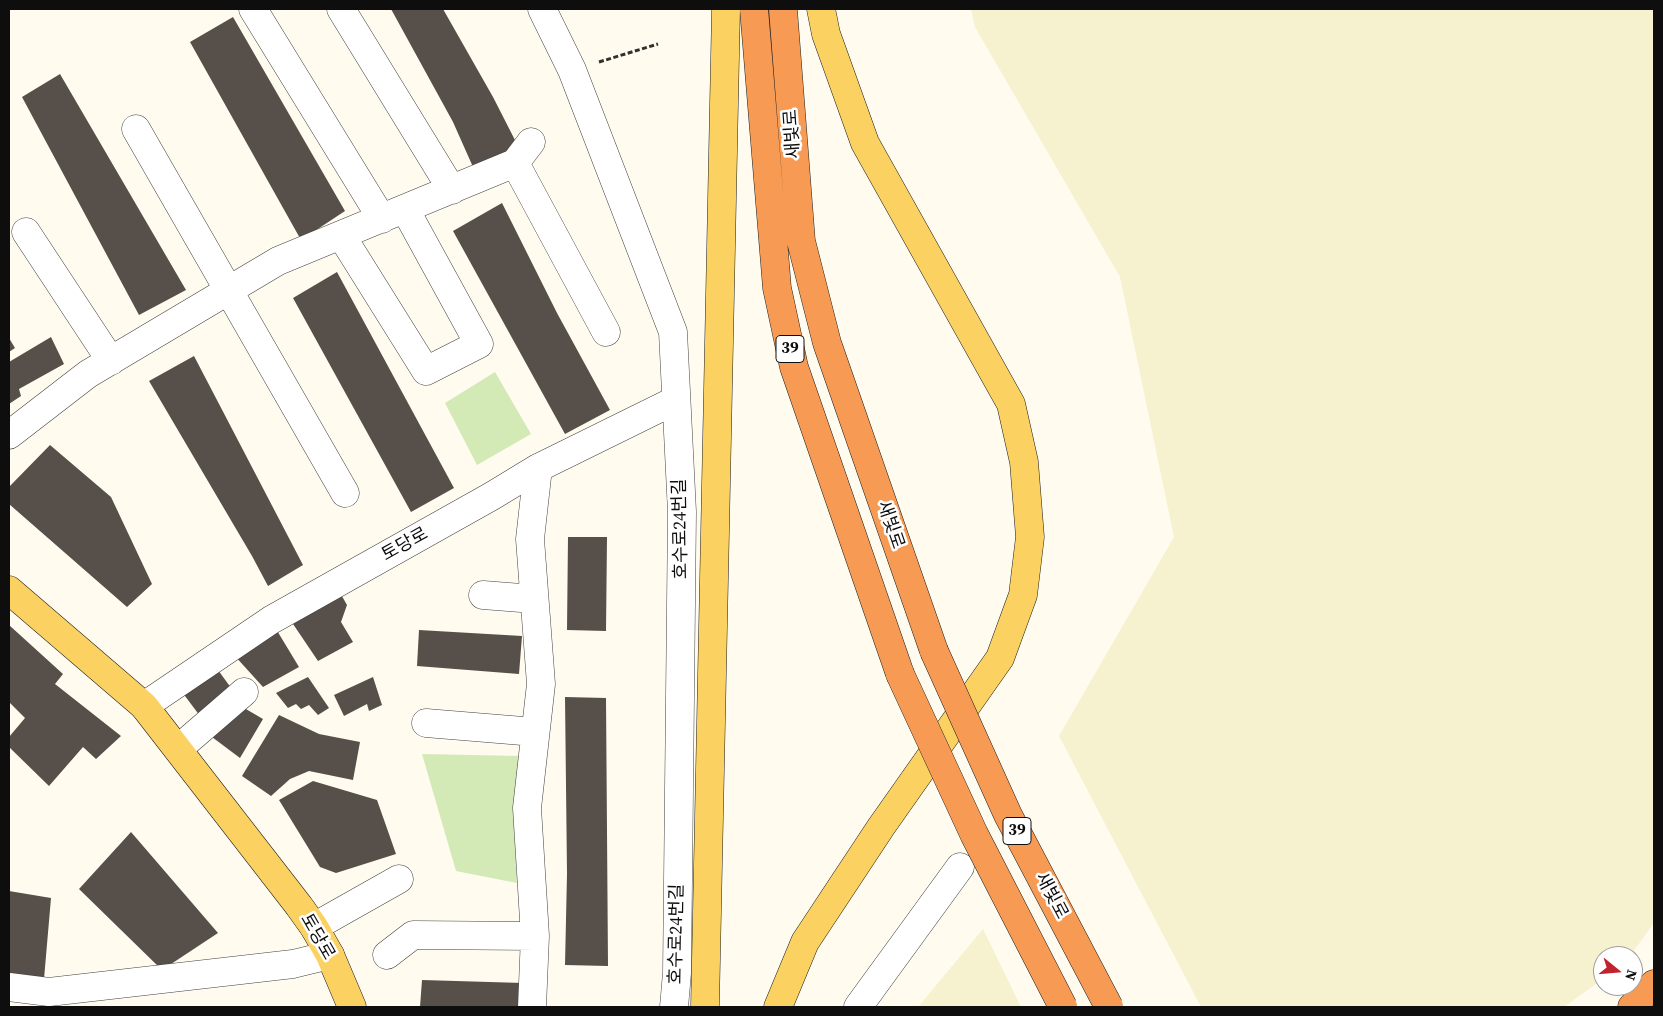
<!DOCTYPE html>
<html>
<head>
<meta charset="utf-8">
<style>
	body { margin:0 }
	#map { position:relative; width:1663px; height:1016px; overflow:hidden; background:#fffbef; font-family:"Source Serif 4",serif }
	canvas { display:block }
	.frame { position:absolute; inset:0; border:10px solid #0e0e0e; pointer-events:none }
	.north { position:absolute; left:1593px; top:946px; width:50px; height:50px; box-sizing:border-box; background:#fff; border:1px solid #9f9f9f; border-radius:50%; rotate:107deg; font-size:14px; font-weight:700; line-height:20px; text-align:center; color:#0e0e0e }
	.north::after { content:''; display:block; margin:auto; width:18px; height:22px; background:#c1222e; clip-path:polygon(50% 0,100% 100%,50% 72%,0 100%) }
</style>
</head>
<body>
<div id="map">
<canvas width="1663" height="1016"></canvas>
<div class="frame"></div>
<div class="north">N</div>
</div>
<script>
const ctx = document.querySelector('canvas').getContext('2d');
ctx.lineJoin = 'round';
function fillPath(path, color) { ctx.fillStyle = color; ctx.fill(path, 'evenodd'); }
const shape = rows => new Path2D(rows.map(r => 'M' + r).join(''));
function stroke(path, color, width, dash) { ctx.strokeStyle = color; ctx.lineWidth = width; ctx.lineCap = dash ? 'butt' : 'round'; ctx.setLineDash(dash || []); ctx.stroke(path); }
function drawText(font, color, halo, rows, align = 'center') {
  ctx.font = font + ' "Source Serif 4","Noto Sans KR",serif'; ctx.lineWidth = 5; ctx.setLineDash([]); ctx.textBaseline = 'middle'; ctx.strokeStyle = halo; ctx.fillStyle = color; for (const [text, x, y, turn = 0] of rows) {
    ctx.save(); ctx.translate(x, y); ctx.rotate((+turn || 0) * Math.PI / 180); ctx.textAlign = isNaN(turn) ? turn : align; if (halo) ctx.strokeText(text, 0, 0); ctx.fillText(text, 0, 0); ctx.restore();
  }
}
fillPath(shape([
	[971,9,1654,9,1654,923,1630,956,1603,956,1603,979,1564,1007,1201,1007,1059,736,1174,537,1120,277,975,27],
	[983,929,1021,1007,918,1007]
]), '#f6f1ce');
fillPath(shape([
	[495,372,531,434,477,465,445,403],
	[422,754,523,756,514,820,517,883,456,871]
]), '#d3eab7');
fillPath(shape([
	[391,9,443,9,493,97,518,146,473,167,453,122],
	[233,17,345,211,301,240,190,42],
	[60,74,186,290,139,315,22,97],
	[502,203,557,313,610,410,565,434,453,231],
	[337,272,454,488,411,512,293,298],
	[51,337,64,364,19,389,21,396,9,404,9,362],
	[9,338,15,348,9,352],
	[194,356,303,565,268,586,252,556,149,381],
	[50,445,111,497,152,584,127,607,9,504,9,487],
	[568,537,607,537,606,631,567,630],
	[339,591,347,605,341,622,353,642,318,661,291,621],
	[9,625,63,674,55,684,121,736,96,759,83,747,49,786,9,747,9,737,25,718,9,702],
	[276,629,299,667,263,687,234,655],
	[419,630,522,636,519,674,417,666],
	[218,670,234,692,203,720,182,692],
	[308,677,329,708,318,715,309,705,301,709,296,704,288,708,276,693],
	[373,677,382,705,369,711,367,704,344,716,334,695],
	[565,697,606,698,608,966,565,965,567,874],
	[239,705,263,719,240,758,208,734],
	[279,715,319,734,360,742,353,780,309,771,290,779,271,796,242,776],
	[313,781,377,800,396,854,336,873,320,867,279,800],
	[131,832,218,933,162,970,79,889],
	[9,891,51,898,44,979,9,974],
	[422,980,523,983,522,1007,420,1007]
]), '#574f4a');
const minor = shape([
	[253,9,382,219],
	[341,9,452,190],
	[542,9,572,70,673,332,682,512,677,973,674,1007],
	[136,129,345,493],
	[531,142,515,163,606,332],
	[26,232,111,361],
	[341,235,426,371,479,344,405,209],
	[9,435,88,374,278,261,515,163],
	[483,595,534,599],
	[144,706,271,620,492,496,538,468,676,400],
	[426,723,535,732],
	[178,749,244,692],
	[314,927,399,879],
	[387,955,413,935,535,936],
	[9,987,49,992,293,964,330,955],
	[532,1007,535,936,527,808,541,684,530,539,538,468],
	[858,1007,960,867]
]);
const major = shape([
	[9,590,144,706,299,906,314,927,330,955,352,1007],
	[705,1007,726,9],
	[778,1007,805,942,881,827,1000,658,1023,595,1030,537,1024,462,1011,404,865,143,826,34,821,9]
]);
const highway = shape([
	[754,9,777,288,794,367,900,674],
	[783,9,801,241,827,343,934,651],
	[1632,1007,1654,984]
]);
stroke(minor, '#414141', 29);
stroke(major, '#1f1f1f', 29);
stroke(highway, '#1f1f1f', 29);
stroke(shape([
	[599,62,658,44]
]), '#303030', 3, [5, 2.5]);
stroke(minor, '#fff', 28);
stroke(major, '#fbd262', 28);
stroke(highway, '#f79b54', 28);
const highwayBridge = shape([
	[934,651,1008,815,1109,1007],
	[900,674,974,834,1063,1007]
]);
stroke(highwayBridge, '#1f1f1f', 29, []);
stroke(highwayBridge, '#f79b54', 28);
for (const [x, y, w] of [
	[790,349,28],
	[1017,831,28]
]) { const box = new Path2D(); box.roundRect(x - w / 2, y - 13.5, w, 27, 4); ctx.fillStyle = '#fff'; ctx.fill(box); stroke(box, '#0e0e0e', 1); }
drawText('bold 16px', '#0e0e0e', null, [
	["39",790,349],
	["39",1017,831]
]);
drawText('18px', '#0e0e0e', '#fff', [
	["새빛로",793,134,-94],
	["새빛로",890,525,71],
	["호수로24번길",681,529,-91],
	["토당로",405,545,-29],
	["새빛로",1051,896,62],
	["호수로24번길",677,934,-89],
	["토당로",317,937,60]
]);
</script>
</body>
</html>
